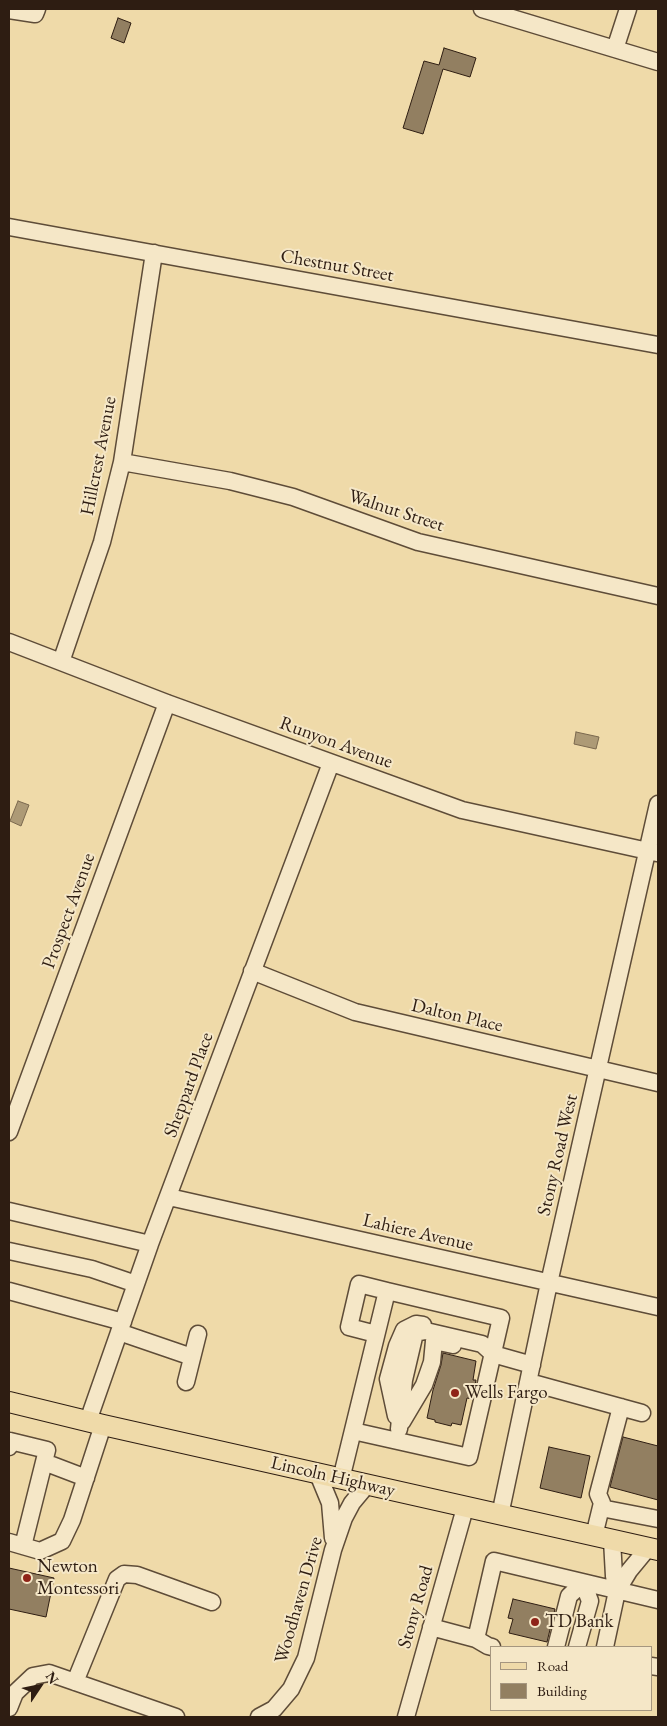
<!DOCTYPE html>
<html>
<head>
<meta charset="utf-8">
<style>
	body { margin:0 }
	#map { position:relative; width:667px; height:1726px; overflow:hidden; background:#efdaa9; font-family:"EB Garamond",serif }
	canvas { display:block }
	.frame { position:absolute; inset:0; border:10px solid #2e1d12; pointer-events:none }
	.legend { position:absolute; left:490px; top:1646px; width:162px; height:65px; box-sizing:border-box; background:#f5e7c7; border:1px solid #a5967f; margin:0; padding:6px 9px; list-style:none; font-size:15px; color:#2e1d12 }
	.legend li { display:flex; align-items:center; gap:10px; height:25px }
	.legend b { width:25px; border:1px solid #a5967f }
	.north { position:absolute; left:15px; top:1661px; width:50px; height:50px; -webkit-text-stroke:4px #f5e7c7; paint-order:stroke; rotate:56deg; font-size:14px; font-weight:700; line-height:20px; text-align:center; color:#2e1d12 }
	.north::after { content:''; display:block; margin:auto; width:18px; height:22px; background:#2e1d12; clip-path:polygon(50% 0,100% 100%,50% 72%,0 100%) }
</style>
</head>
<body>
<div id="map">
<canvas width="667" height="1726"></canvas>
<div class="frame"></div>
<ul class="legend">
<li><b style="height:6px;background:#efdaa9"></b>Road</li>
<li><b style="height:14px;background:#927f61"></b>Building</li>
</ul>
<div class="north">N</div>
</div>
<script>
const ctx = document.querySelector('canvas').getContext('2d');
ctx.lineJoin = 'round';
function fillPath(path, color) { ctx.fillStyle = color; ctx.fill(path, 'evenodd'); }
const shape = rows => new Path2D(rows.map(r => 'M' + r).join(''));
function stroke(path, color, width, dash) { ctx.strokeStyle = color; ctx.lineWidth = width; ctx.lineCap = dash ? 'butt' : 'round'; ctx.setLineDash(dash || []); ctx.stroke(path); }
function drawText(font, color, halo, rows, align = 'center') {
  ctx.font = font + ' "EB Garamond",serif'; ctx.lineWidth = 4; ctx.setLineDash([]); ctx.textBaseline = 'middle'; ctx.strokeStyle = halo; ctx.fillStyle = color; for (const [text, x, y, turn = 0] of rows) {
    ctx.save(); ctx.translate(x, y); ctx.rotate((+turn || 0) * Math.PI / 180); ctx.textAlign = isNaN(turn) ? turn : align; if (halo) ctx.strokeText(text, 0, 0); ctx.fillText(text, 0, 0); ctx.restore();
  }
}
const water = shape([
	[576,732,599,737,596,749,574,744,576,732],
	[18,801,29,805,21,826,10,821,18,801]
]);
fillPath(water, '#ad9a76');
stroke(water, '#7a684e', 1);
const building = shape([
	[118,18,131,23,124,43,111,38,118,18],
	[444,48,476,58,470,77,443,69,423,134,403,128,424,61,439,65,444,48],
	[443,1353,476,1361,473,1380,476,1380,472,1399,467,1398,461,1425,452,1423,451,1426,435,1422,435,1420,427,1418,433,1390,441,1365,443,1353],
	[623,1437,658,1446,658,1500,610,1487,623,1437],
	[549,1447,590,1456,581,1498,540,1488,549,1447],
	[9,1568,54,1578,46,1617,9,1609,9,1568],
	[513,1599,555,1609,547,1642,509,1633,513,1619,508,1618,513,1599]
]);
fillPath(building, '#927f61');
stroke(building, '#2e1d12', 1);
const minor = shape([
	[482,9,658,62],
	[9,10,35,14,37,9],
	[615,49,628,9],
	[9,227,658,345],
	[122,462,230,481,293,497,418,542,658,596],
	[9,642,167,703,462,810,657,853],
	[61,662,102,542,122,462,154,253],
	[252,971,355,1012,658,1083],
	[9,1132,167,703],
	[169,1197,658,1307],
	[9,1211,150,1244],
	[9,1251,92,1269,136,1284],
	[9,1291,123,1322],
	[119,1332,192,1357],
	[186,1382,198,1334],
	[529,1382,642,1413],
	[396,1416,388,1379,397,1346,404,1330,416,1324,423,1325],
	[88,1421,150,1244,331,763],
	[402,1422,424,1385,432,1362,434,1341,453,1345],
	[399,1429,404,1380,415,1333,426,1331,482,1344,493,1354,532,1365],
	[353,1431,469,1457,501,1318,387,1291],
	[9,1447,10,1441,47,1450,23,1546],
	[44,1462,86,1478],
	[318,1474,330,1503,333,1538],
	[341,1479,345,1463,387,1291,359,1284,349,1327,376,1334],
	[601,1508,658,1519],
	[500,1515,549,1283,658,804],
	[594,1536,602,1503,598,1494,621,1407],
	[612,1540,614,1576,617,1591,629,1571,648,1548],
	[9,1542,40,1551,62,1541,72,1520,103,1425],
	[431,1627,476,1639,494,1561,658,1600],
	[476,1639,488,1646,492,1647],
	[556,1647,569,1596,583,1583],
	[577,1647,590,1601,583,1583],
	[605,1647,617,1591],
	[651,1666,658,1667],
	[75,1682,117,1579,124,1574,137,1575,212,1602],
	[9,1708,15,1693,33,1676,49,1673,176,1717],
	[259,1717,274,1709,291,1689,306,1658,333,1550,344,1518,352,1503,367,1485],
	[406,1717,465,1508]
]);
const major = shape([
	[9,1402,103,1425,658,1550]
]);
stroke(minor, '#5e4c38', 19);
stroke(major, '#2e1d12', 22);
stroke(minor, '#f5e7c7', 16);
stroke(major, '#efdaa9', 20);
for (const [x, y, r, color] of [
	[455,1393,5,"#8f2418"],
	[27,1578,5,"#8f2418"],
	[535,1622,5,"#8f2418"]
]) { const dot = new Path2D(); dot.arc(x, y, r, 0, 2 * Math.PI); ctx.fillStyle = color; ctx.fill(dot); stroke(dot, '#f5e7c7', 2); }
drawText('19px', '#2e1d12', '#f5e7c7', [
	["Chestnut Street",337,266,10],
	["Hillcrest Avenue",99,456,-79],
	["Walnut Street",396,511,18],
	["Runyon Avenue",336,743,20],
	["Prospect Avenue",69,911,-70],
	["Dalton Place",457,1016,13],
	["Sheppard Place",189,1085,-70],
	["Stony Road West",558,1155,-77],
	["Lahiere Avenue",418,1233,13],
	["Lincoln Highway",333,1477,13],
	["Woodhaven Drive",299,1600,-74],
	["Stony Road",416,1607,-74]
]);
drawText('19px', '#2e1d12', '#f5e7c7', [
	["Wells Fargo",465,1393],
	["Newton",37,1567],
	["Montessori",37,1589],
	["TD Bank",545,1622]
], 'left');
</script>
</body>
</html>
